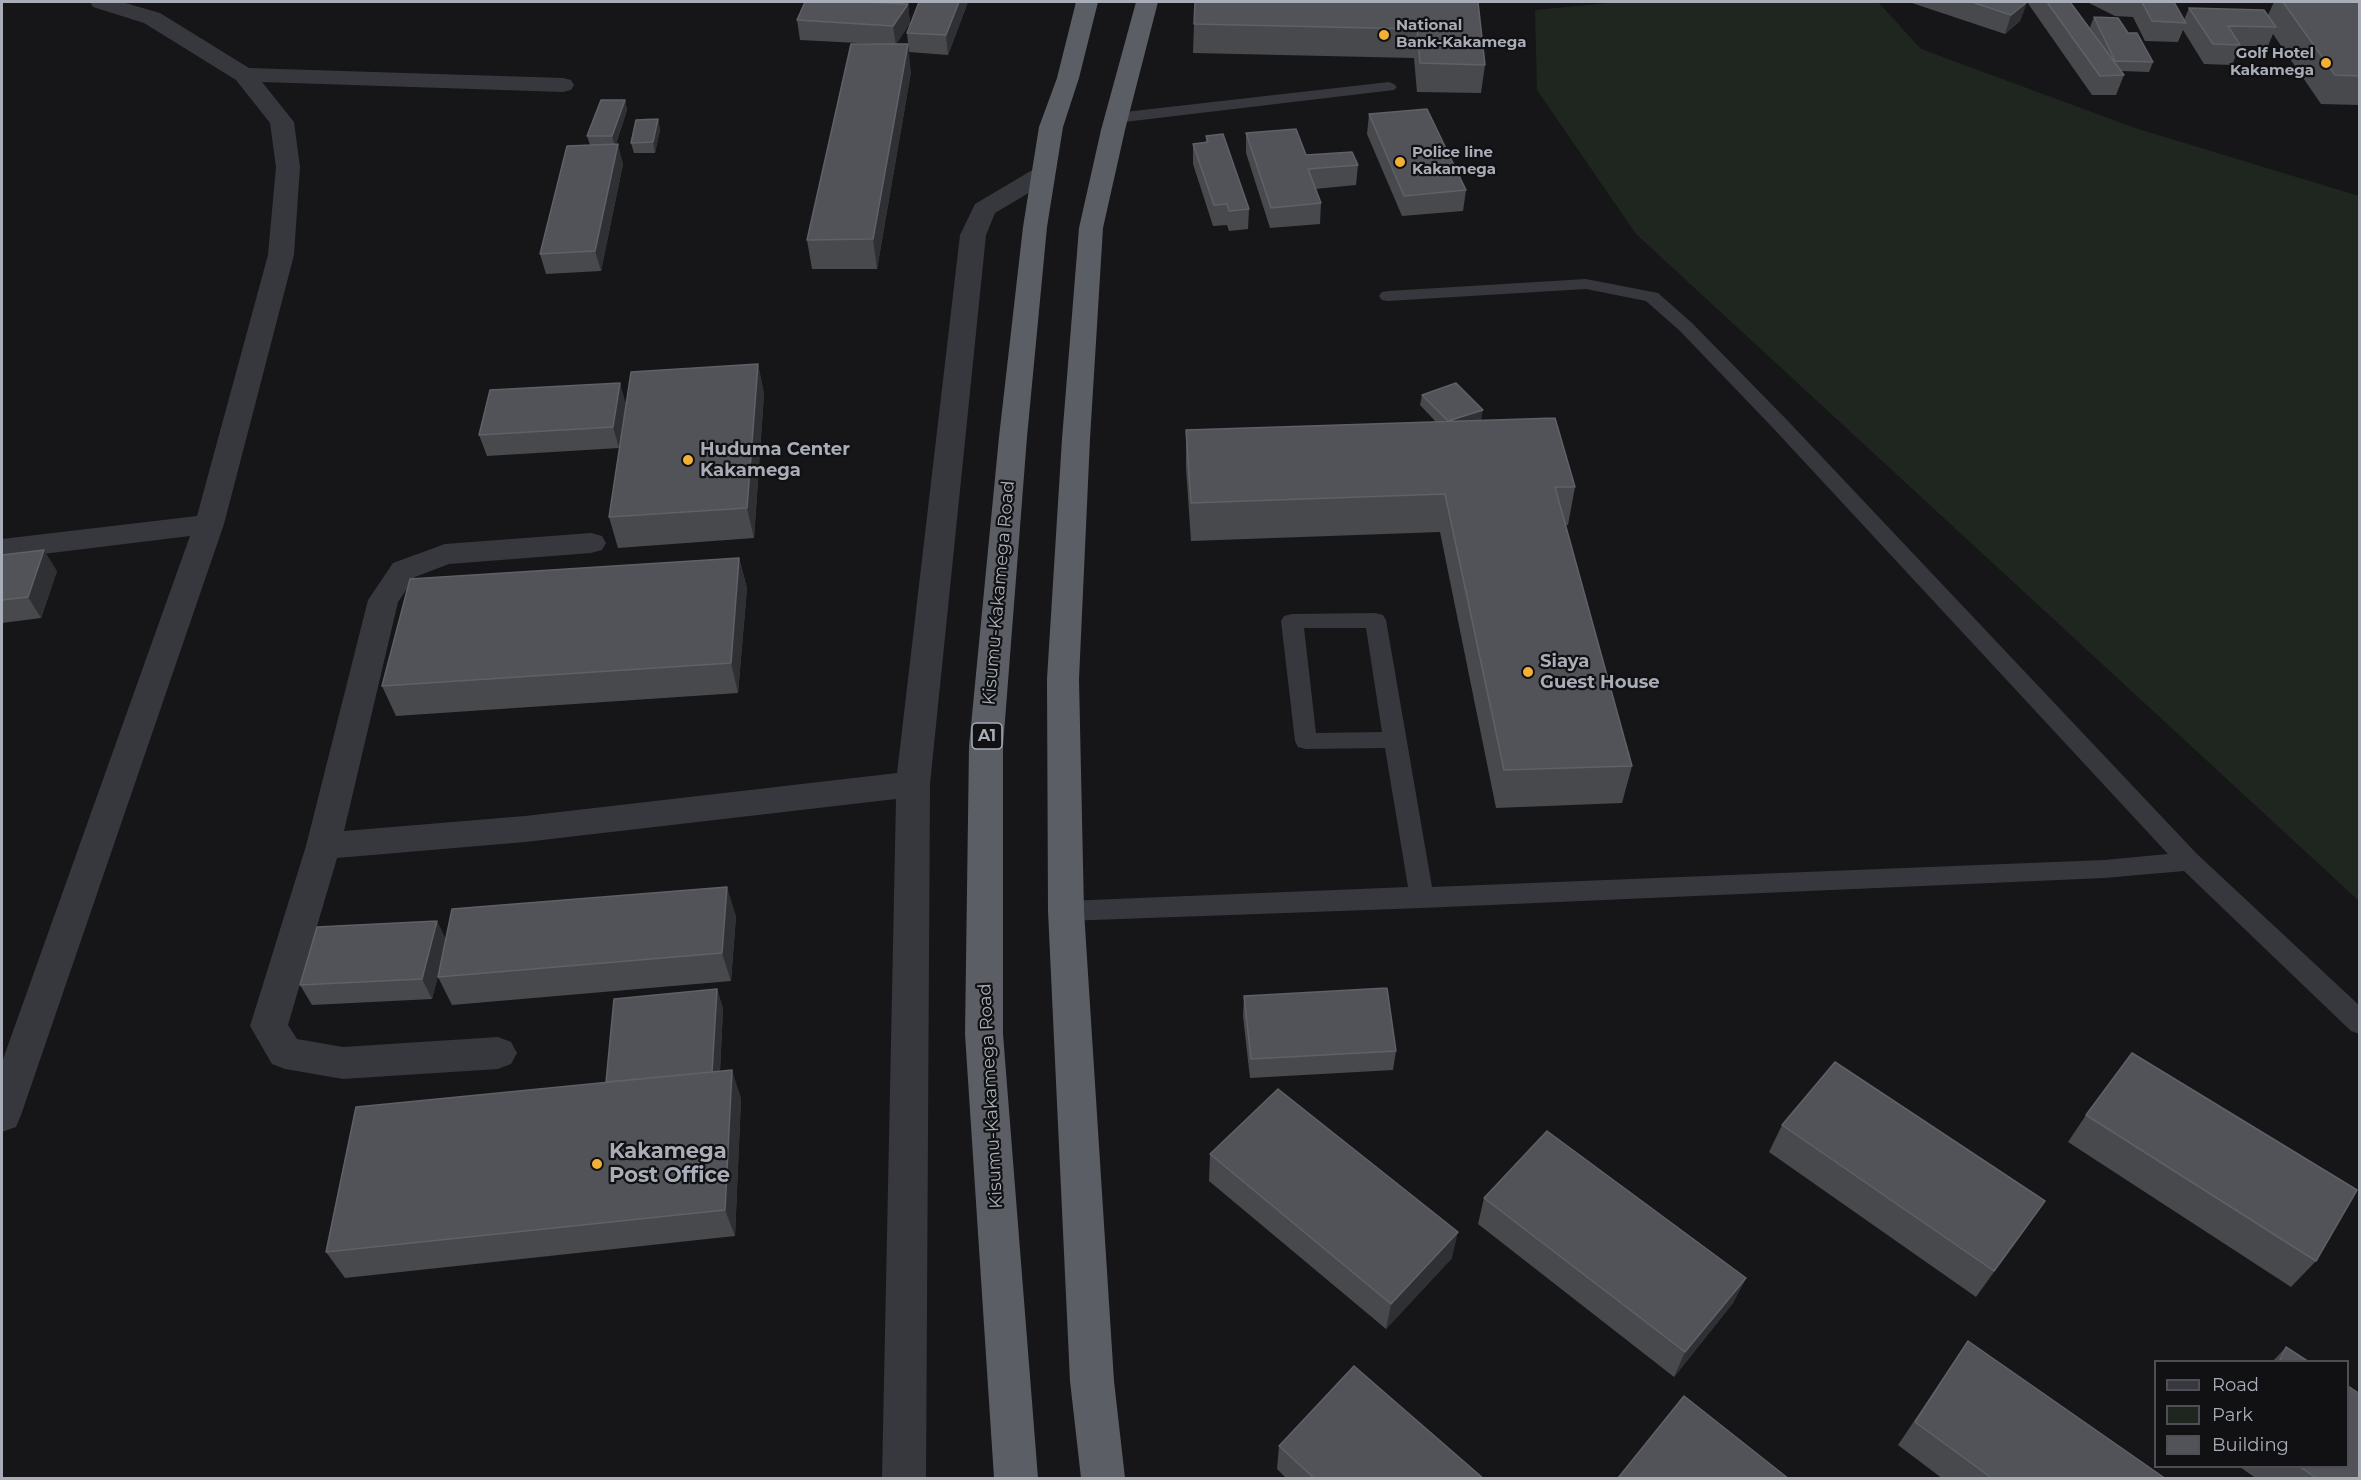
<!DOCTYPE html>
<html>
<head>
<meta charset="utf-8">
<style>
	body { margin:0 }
	#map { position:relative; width:2361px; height:1480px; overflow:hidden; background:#161618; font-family:Montserrat,sans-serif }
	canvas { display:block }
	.frame { position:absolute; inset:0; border:3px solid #a8adb8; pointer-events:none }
	.legend { position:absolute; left:2154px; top:1360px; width:195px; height:108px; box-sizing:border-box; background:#111113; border:2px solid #4d4f55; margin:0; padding:8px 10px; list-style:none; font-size:18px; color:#a8adb8 }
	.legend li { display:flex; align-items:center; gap:12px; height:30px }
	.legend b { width:30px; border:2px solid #4d4f55 }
</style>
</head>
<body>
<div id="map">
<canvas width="2361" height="1480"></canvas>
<div class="frame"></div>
<ul class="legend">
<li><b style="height:8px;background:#37383d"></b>Road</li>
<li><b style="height:16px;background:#1e261f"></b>Park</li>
<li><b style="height:16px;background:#525359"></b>Building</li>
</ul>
</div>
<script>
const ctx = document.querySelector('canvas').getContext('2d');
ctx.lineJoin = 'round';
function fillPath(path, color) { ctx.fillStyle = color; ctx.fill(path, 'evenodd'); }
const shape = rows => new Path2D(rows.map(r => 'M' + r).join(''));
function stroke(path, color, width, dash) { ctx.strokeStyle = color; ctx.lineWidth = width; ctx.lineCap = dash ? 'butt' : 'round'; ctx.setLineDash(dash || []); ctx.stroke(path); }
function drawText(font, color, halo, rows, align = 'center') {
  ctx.font = font + ' Montserrat,sans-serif'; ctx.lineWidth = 4.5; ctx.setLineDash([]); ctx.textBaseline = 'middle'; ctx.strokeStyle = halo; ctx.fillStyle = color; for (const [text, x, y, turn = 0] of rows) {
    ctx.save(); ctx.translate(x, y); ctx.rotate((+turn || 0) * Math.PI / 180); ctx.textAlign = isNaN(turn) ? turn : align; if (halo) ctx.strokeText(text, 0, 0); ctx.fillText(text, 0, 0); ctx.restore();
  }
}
fillPath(shape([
	[1621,2,1878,2,1921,49,2135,128,2359,196,2359,901,1636,234,1537,90,1535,10]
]), '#1e261f');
fillPath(shape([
	[1389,82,1394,84,1397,87,1394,90,1116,123,1108,118,1116,113,1389,82],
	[1586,279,1658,293,1692,323,1787,420,2197,854,2360,1006,2360,1034,2351,1031,2184,871,2104,878,1422,908,1066,921,1057,918,1054,911,1057,904,1066,901,1408,887,1385,748,1306,749,1298,747,1295,741,1281,621,1284,616,1292,614,1375,613,1383,615,1386,620,1432,887,2104,860,2168,854,1773,428,1680,331,1646,301,1586,289,1388,301,1382,300,1379,296,1382,292,1388,291,1586,279],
	[1304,628,1366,628,1382,732,1316,733,1304,628]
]), '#37383d');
fillPath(shape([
	[90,2,122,2,160,13,249,68,563,78,571,80,574,85,571,90,563,92,262,82,294,122,300,167,294,255,224,524,21,1115,16,1127,2,1132,2,1062,190,536,2,559,2,539,197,516,268,255,276,167,270,123,236,80,144,23,93,7,90,2],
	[1043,167,1052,169,1055,174,1052,179,995,213,986,235,930,784,926,1478,882,1478,896,799,525,842,337,858,288,1025,297,1039,343,1047,498,1037,511,1042,517,1053,511,1064,498,1069,343,1079,285,1069,272,1064,250,1026,306,846,368,600,393,563,445,544,591,533,602,536,606,543,602,550,591,553,449,564,415,577,398,602,344,831,525,816,897,773,960,235,975,204,1034,169,1043,167]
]), '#37383d');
fillPath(shape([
	[1076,2,1098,2,1079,78,1063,127,1047,227,1027,437,1003,746,1003,1034,1038,1478,994,1478,965,1034,969,746,999,437,1023,227,1039,127,1057,78,1076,2],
	[1136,2,1158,2,1125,130,1103,228,1090,439,1079,679,1084,911,1114,1381,1125,1478,1081,1478,1070,1381,1048,911,1047,679,1062,439,1079,228,1101,130,1136,2]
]), '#5b5e65');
fillPath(shape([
	[968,2,948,55,909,52,907,33],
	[1478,2,1485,65,1481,93,1417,92,1414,58,1193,53,1194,24],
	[1909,2,2027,2,2020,21,2005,34],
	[2027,2,2070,2,2091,31,2090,27,2094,17,2128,33,2153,62,2149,72,2121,71,2124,75,2116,95,2092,95],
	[2087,2,2174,2,2184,20,2189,8,2268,15,2274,2,2360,2,2360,105,2321,104,2273,34,2268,46,2240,46,2232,65,2204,64,2183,30,2178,42,2145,41,2133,17,2115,16],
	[908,4,910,23,896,44,911,72,877,269,812,269,807,240,877,44,800,40,797,20],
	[625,100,627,110,616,144,623,164,601,271,546,274,540,254,590,145,587,136],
	[1369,114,1466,190,1463,211,1402,216,1367,134],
	[658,119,660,130,655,153,634,153,631,143],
	[1246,133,1306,155,1358,165,1356,185,1315,189,1321,203,1320,224,1270,228,1246,153],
	[1206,136,1249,209,1248,229,1229,231,1227,225,1213,226,1193,164,1193,144,1206,142],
	[758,364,764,394,754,538,618,548,609,517],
	[1422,395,1481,420,1575,487,1568,525,1565,525,1632,766,1622,803,1496,808,1440,532,1191,541,1186,468,1186,430,1436,422,1420,405],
	[626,404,619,448,487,456,479,435],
	[2,555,57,571,41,618,2,623],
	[739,558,747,588,738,693,396,716,382,686],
	[736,916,731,981,452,1005,438,977,439,972,432,999,312,1005,300,985,446,939],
	[717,989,723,1009,720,1071,741,1098,735,1236,345,1278,326,1252,606,1082],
	[1244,996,1396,1051,1393,1070,1250,1078,1243,1016],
	[2086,1115,2316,1261,2291,1287,2068,1142],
	[1782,1125,2027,1227,1976,1297,1769,1152],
	[1210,1154,1452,1258,1386,1329,1209,1181],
	[1484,1198,1746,1278,1733,1303,1674,1377,1478,1224],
	[1968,1341,2166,1479,1943,1479,1898,1445,1951,1366],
	[2286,1347,2309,1362,2272,1362],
	[1279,1446,1484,1479,1287,1479,1277,1469],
	[2240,1467,2348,1467,2360,1479,2257,1479]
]), '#47494d');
fillPath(shape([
	[959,2,968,2,948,55,946,35],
	[2027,2,2020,21,2005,34,2011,15],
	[908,4,910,23,896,45,893,26],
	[908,44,911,72,877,269,873,239],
	[625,100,627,110,615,146,612,136],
	[658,119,660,130,655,153,653,142],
	[618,144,623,164,601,271,595,251],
	[758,364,764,394,754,538,747,508],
	[620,383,626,404,619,448,613,427],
	[1483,410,1481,421,1448,421],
	[44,550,57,571,41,618,28,597],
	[739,558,747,588,738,693,731,663],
	[727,887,736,916,731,981,722,953],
	[437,921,447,941,432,999,422,979],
	[717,989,723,1009,719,1092,712,1073],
	[732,1070,741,1098,735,1236,725,1210],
	[2045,1201,2027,1227,1976,1297,1994,1271],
	[1458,1232,1452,1258,1386,1329,1391,1304],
	[1746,1278,1733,1303,1674,1377,1685,1352]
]), '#2f3033');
const building = shape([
	[805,2,864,2,908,4,893,26,797,20,805,2],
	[919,2,959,2,946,35,907,33,919,2],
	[1195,2,1478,2,1485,65,1420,63,1417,29,1194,24,1195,2],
	[1972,2,2027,2,2011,15,1972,2],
	[2047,2,2070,2,2124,75,2100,76,2047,2],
	[2142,2,2174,2,2186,23,2152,21,2142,2],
	[2283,2,2360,2,2360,76,2335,75,2283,2],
	[2189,8,2264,10,2276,27,2228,26,2240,45,2213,44,2189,8],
	[2094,17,2118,18,2128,33,2137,33,2153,62,2115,61,2094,17],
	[851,44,908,44,873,239,807,240,851,44],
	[601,100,625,100,612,136,587,136,601,100],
	[1427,109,1466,190,1404,196,1369,114,1427,109],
	[658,119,653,142,631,143,636,120,658,119],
	[1296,129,1306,155,1352,152,1358,165,1308,169,1321,203,1271,208,1246,133,1296,129],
	[1223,134,1249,209,1229,211,1227,204,1214,205,1193,144,1208,142,1206,136,1223,134],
	[618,144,595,251,540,254,567,146,618,144],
	[758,364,747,508,609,517,631,372,758,364],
	[620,383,613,427,479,435,490,390,620,383],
	[1456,383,1483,410,1448,421,1422,395,1456,383],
	[1555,418,1575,487,1555,487,1632,766,1504,770,1445,494,1191,503,1186,430,1555,418],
	[44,550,28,597,2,600,2,555,44,550],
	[739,558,731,663,382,686,410,579,739,558],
	[727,887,722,953,438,977,452,909,727,887],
	[437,921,422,979,300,985,317,927,437,921],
	[1387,988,1396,1051,1251,1059,1244,996,1387,988],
	[717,989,712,1072,606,1082,614,999,717,989],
	[2132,1053,2357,1190,2316,1261,2086,1115,2132,1053],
	[1835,1062,2045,1201,1994,1271,1782,1125,1835,1062],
	[732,1070,725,1210,326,1252,356,1107,732,1070],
	[1278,1089,1458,1232,1391,1304,1210,1154,1278,1089],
	[1547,1131,1746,1278,1685,1352,1484,1198,1547,1131],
	[1968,1341,2166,1479,1993,1479,1915,1422,1968,1341],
	[2286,1347,2309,1362,2279,1362,2286,1347],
	[1354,1366,1484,1479,1315,1479,1279,1446,1354,1366],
	[2348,1386,2360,1394,2360,1479,2318,1479,2300,1467,2348,1467,2348,1386],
	[1684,1396,1789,1479,1619,1479,1618,1478,1684,1396]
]);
fillPath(building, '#525359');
stroke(building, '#5f6168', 1.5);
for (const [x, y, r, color] of [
	[1384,35,6,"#f2b134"],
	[2326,63,6,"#f2b134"],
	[1400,162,6,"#f2b134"],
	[688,460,6,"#f2b134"],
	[1528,672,6,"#f2b134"],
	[597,1164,6,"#f2b134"]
]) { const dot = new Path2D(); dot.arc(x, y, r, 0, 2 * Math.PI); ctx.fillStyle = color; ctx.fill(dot); stroke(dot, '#111113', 2); }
drawText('bold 15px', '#a8adb8', '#111113', [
	["National",1396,26],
	["Bank-Kakamega",1396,43],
	["Golf Hotel",2314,54,"right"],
	["Kakamega",2314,71,"right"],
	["Police line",1412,153],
	["Kakamega",1412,170]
], 'left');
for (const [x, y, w] of [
	[987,736,30]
]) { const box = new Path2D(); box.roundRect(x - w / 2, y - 13, w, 26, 4.5); ctx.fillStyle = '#111113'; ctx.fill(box); stroke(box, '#a8adb8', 1.5); }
drawText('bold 16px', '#a8adb8', null, [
	["A1",987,736]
]);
drawText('bold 18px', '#a8adb8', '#111113', [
	["Huduma Center",700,450],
	["Kakamega",700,471],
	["Siaya",1540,662],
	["Guest House",1540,683]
], 'left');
drawText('18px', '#a8adb8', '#111113', [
	["Kisumu-Kakamega Road",999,593,-85],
	["Kisumu-Kakamega Road",991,1096,-93]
]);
drawText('bold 21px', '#a8adb8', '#111113', [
	["Kakamega",609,1152],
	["Post Office",609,1176]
], 'left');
</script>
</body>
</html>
